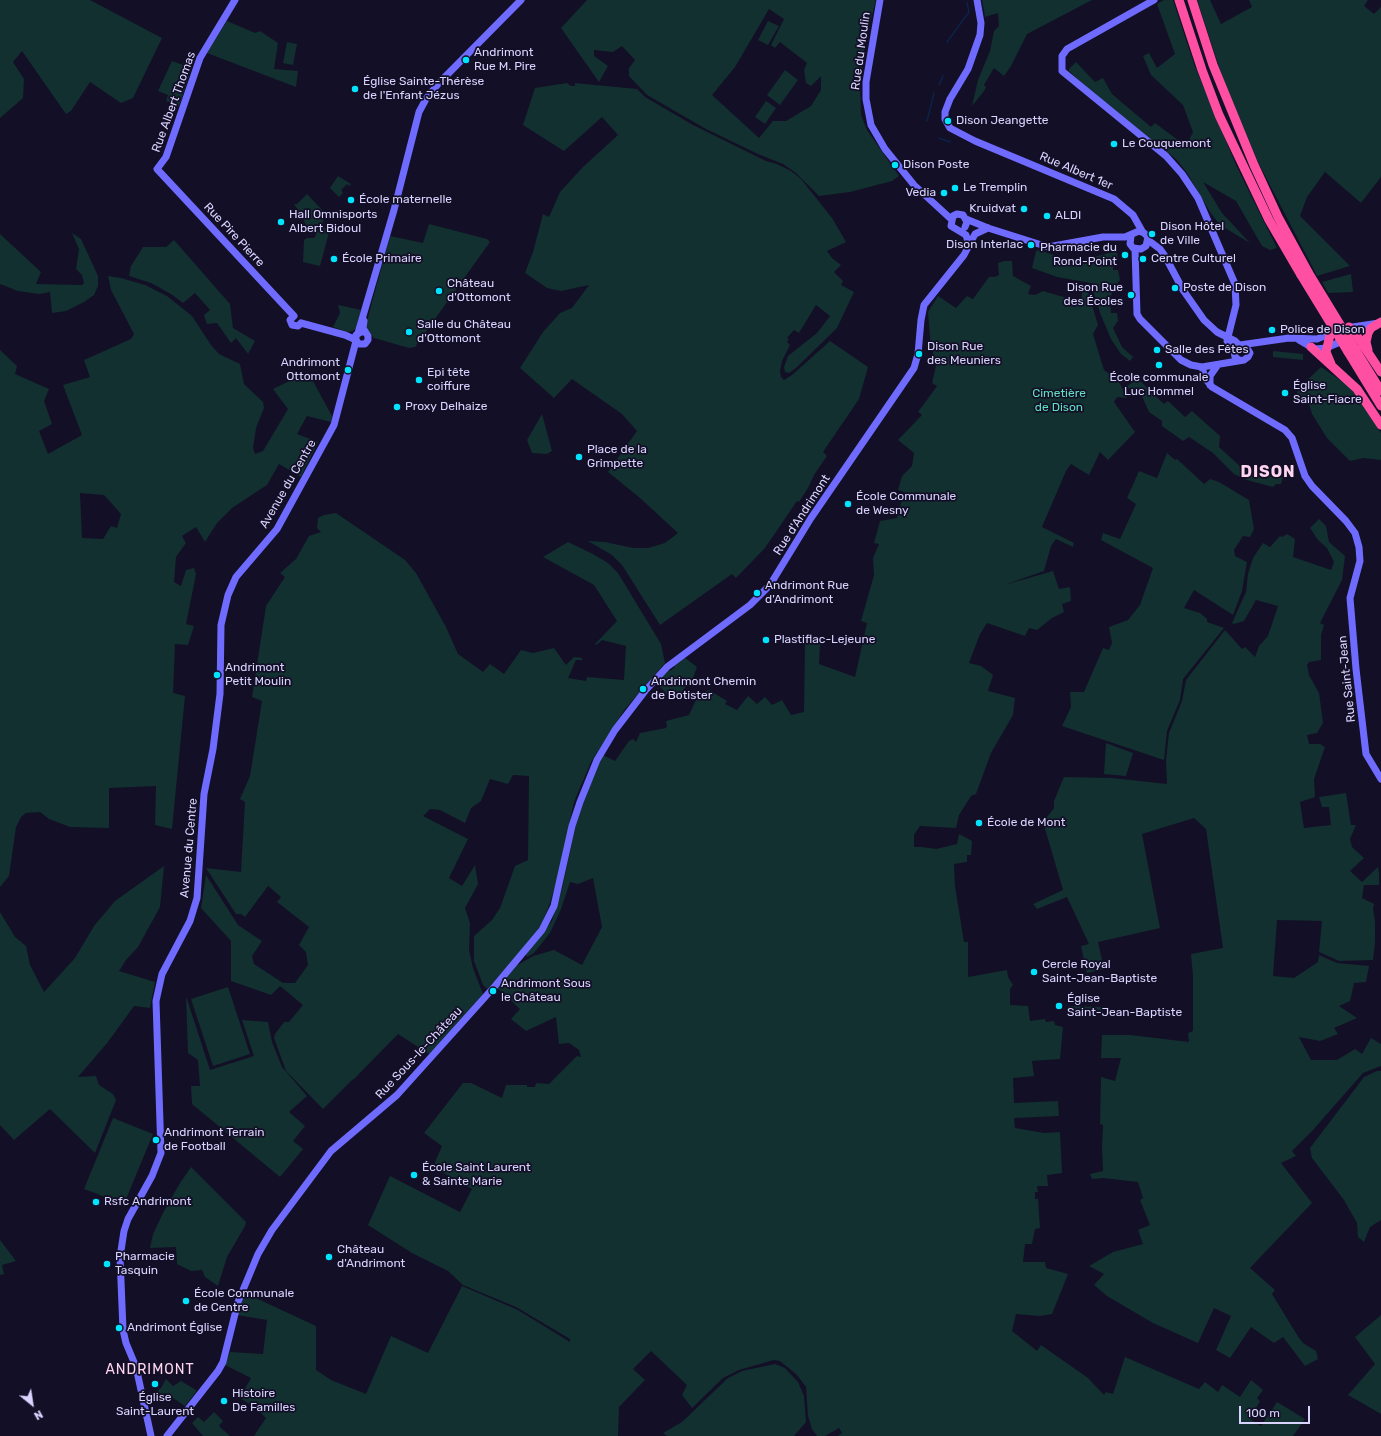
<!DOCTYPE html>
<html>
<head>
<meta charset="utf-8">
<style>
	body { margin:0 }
	#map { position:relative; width:1381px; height:1436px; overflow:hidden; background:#130f26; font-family:Rubik,sans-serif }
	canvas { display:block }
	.north { position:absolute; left:12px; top:1384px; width:40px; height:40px; -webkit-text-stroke:3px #130f26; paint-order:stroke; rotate:150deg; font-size:11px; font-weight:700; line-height:16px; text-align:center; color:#d9d4ff }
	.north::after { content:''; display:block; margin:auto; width:14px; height:18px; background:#d9d4ff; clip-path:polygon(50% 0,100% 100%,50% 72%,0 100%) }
	.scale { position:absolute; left:1239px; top:1406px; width:71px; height:18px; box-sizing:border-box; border:2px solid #d9d4ff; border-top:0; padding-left:5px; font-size:12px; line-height:14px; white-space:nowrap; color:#d9d4ff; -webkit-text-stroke:3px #130f26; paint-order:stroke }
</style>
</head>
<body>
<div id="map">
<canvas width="1381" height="1436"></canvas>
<div class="north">N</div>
<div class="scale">100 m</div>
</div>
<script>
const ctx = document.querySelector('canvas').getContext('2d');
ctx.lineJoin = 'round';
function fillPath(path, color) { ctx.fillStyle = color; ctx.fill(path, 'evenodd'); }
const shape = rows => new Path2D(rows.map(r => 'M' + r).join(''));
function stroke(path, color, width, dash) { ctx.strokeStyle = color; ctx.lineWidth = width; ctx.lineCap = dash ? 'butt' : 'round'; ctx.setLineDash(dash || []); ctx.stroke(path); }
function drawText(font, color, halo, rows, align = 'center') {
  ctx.font = font + ' Rubik,sans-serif'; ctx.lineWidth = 3.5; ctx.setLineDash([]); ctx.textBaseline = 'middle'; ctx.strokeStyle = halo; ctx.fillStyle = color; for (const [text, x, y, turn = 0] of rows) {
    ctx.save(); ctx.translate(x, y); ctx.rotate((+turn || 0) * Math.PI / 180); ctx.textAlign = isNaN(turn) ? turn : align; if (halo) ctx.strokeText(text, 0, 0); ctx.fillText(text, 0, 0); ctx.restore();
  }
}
fillPath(shape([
	[0,0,90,0,162,38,133,98,121,103,90,82,71,111,66,114,22,51,13,62,24,79,23,98,0,118],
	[587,0,876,0,865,43,860,84,861,115,867,130,899,176,892,181,850,192,819,196,796,173,783,164,758,154,706,129,647,95,629,76,629,68,635,60,622,46,613,52,594,50,594,56,608,66,599,82,561,28],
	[769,9,784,19,771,45,775,48,780,42,807,63,804,70,806,83,811,86,821,76,821,90,811,106,786,121,773,121,759,138,712,95,735,67],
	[982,0,1092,0,1027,34,1011,66,1004,76,994,68,984,85,986,87,984,91,972,106,978,80,990,51,994,31,999,26,998,13,985,17],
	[1164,0,1173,0,1194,64,1236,165,1277,248,1270,250,1262,246,1236,201,1203,182,1222,213,1250,243,1220,225,1210,212,1187,173,1176,159,1089,90,1068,70,1076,62,1095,82,1103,78,1112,94,1151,127,1155,123,1186,146,1193,132,1183,105,1151,75,1143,56,1149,53,1157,68,1175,54,1157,4],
	[1197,0,1210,0,1221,24,1252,7,1249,0,1368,0,1364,6,1374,14,1381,7,1381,177,1361,203,1325,172,1307,197,1300,216,1350,266,1317,276,1314,270,1259,164,1225,85],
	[227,21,255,33,260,31,278,43,274,69,298,71,296,87,207,53],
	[768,21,779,26,768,45,758,40],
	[287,42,297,44,293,65,283,63],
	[172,61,183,65,184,62,192,67,179,106,166,101,168,95,158,91],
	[785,70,798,80,780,105,767,95],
	[567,83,571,86,575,86,575,83,637,89,645,97,693,125,766,161,777,164,791,171,801,179,832,218,846,242,827,251,832,258,841,265,834,272,843,281,841,285,854,292,837,328,796,368,789,373,785,372,784,367,788,356,817,333,830,316,816,305,799,333,794,330,787,338,789,339,787,342,790,345,782,361,780,371,781,377,784,380,792,375,830,341,868,367,859,399,823,452,827,456,814,475,808,488,799,502,797,501,765,548,736,578,732,574,660,625,622,565,612,555,588,541,605,542,633,548,648,548,665,543,678,533,640,498,608,472,637,431,622,414,572,379,554,398,520,368,543,332,560,313,572,308,589,285,561,291,547,288,525,273,533,252,543,214,549,217,560,192,583,167,618,135,602,117,564,151,523,125,535,88],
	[766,101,776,108,765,124,755,117],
	[338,176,351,184,349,186,347,184,341,190,343,193,339,197,330,188],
	[307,194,325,213,322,226,330,229,320,266,303,262,304,240,307,238,314,238,316,235,315,231,308,229,300,213,294,204,297,204],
	[429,224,487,239,490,242,415,347,409,348,374,338,365,328,390,236,423,243],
	[72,233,81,239,98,276,98,286,94,295,84,302,66,311,52,313,50,292,39,294,18,291,0,284,0,234,41,272,36,284,82,285,84,283,82,275,76,269,79,249],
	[174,240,230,304,233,328,255,341,248,354,236,338,231,343,217,323,207,324,204,315,210,310,195,293,183,303,171,294,151,283,129,276,131,266,143,247,166,247],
	[1039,250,1074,262,1117,251,1118,261,1113,262,1113,270,1118,270,1120,280,1113,288,1110,301,1111,313,1117,313,1118,321,1113,328,1122,347,1133,357,1130,361,1121,354,1111,339,1100,313,1091,283,1057,277,1032,268,1036,251],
	[1004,261,1012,261,1013,276,1031,286,1028,294,1035,295,1043,291,1081,302,1083,285,1086,285,1098,325,1093,334,1104,370,1118,380,1127,398,1117,397,1114,402,1135,432,1108,460,1100,452,1089,475,1071,464,1066,471,1042,527,1074,543,1073,547,1056,539,1051,546,1044,571,1004,585,1053,571,1059,589,1070,587,1071,601,1062,604,1064,612,1052,618,1037,630,1029,628,1025,636,987,623,980,634,969,663,981,666,993,675,988,691,1015,698,1013,715,991,753,976,794,971,796,959,815,956,828,920,826,914,835,914,847,922,847,936,849,957,844,959,834,972,841,971,855,967,855,967,862,954,864,955,886,964,942,968,942,968,977,1007,970,1008,977,1013,985,1010,989,1010,1005,1028,1006,1030,1021,1045,1019,1046,1022,1054,1021,1055,1025,1063,1027,1060,1059,1032,1061,1034,1076,1013,1078,1014,1103,1058,1101,1059,1116,1014,1118,1015,1128,1044,1133,1060,1132,1062,1173,1047,1175,1048,1186,1037,1186,1038,1192,1035,1192,1035,1199,1038,1199,1040,1228,1035,1229,1032,1244,1025,1244,1023,1262,1045,1262,1046,1268,1068,1274,1052,1314,1040,1316,1016,1314,1012,1331,1037,1351,1041,1345,1088,1378,1104,1395,1106,1392,1113,1394,1125,1357,1199,1389,1205,1382,1218,1392,1222,1385,1240,1397,1251,1380,1263,1390,1257,1398,1260,1401,1250,1419,1261,1426,1277,1402,1305,1419,1293,1436,838,1436,842,1433,839,1428,825,1436,817,1436,812,1429,808,1416,806,1387,797,1375,780,1361,774,1360,739,1370,723,1378,692,1408,682,1395,687,1385,651,1351,633,1369,645,1380,619,1407,618,1436,254,1436,266,1418,257,1409,240,1398,251,1378,225,1365,230,1352,263,1354,267,1320,237,1315,245,1293,316,1326,316,1370,331,1380,366,1394,391,1336,428,1353,462,1286,518,1310,570,1342,570,1339,516,1307,463,1285,448,1271,412,1253,368,1225,390,1176,460,1212,472,1189,433,1167,442,1146,424,1133,463,1083,471,1083,502,1098,506,1085,527,1085,527,1087,535,1087,536,1083,549,1084,577,1056,581,1057,579,1050,569,1043,559,1044,556,1017,526,1031,511,1019,520,1009,497,988,516,966,533,956,554,950,582,965,602,927,593,878,578,884,570,882,561,909,550,933,534,953,527,957,526,954,552,921,562,889,579,810,589,784,603,755,615,761,629,741,633,739,636,742,640,733,666,728,667,726,666,721,689,715,696,700,698,699,698,696,709,690,727,701,725,704,737,710,748,696,757,704,765,697,772,705,782,700,791,715,804,712,805,641,820,644,819,664,855,677,867,623,861,621,874,575,873,558,879,544,874,543,880,521,897,518,904,492,898,490,902,476,912,466,914,453,898,440,922,415,918,412,937,386,932,383,937,361,933,360,933,349,931,348,928,312,938,296,956,308,967,296,973,299,989,277,995,277,999,275,998,263],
	[1351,274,1353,292,1328,293,1322,282],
	[108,276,121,278,145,285,167,296,192,316,211,345,219,354,240,364,244,384,263,402,264,408,256,428,253,448,255,454,263,451,288,409,273,389,308,372,332,416,331,422,307,416,297,434,318,442,301,477,279,464,267,485,232,508,217,523,205,542,196,527,182,536,186,543,176,557,174,582,181,586,186,570,194,568,196,574,186,624,194,626,188,645,175,644,173,693,185,696,172,829,155,825,156,786,109,788,109,828,70,827,49,819,40,812,26,813,21,817,16,827,9,876,0,887,0,350,17,366,15,374,49,389,44,401,52,424,39,431,48,454,82,435,63,385,90,377,84,360,131,339,134,334,111,290],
	[80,493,104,495,121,514,117,528,111,526,103,539,82,538],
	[338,305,361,310,356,328,353,331,348,332,333,327,340,313],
	[1273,351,1303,354,1303,360,1273,357],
	[1321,367,1346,384,1359,398,1381,433,1381,460,1363,458,1350,461,1327,438,1312,414,1309,404,1297,393,1299,388],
	[1138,379,1164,404,1168,401,1185,417,1192,411,1220,436,1219,447,1243,469,1250,471,1253,466,1276,478,1283,477,1281,484,1276,484,1273,487,1247,480,1234,474,1213,453,1189,437,1183,441,1162,426,1162,421,1149,412,1141,394,1135,395,1127,386],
	[542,414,552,451,547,454,532,453,527,440],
	[1167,453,1175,460,1177,459,1204,484,1210,479,1219,482,1249,500,1254,529,1250,537,1243,536,1234,550,1235,556,1247,562,1242,591,1233,615,1194,590,1184,608,1200,613,1207,619,1207,622,1224,628,1183,679,1180,700,1167,731,1164,760,1062,726,1071,707,1070,692,1084,692,1103,648,1109,650,1112,643,1109,627,1128,620,1140,605,1153,568,1101,540,1103,533,1120,539,1136,504,1127,498,1139,471,1157,478],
	[336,513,405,560,416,573,446,627,458,654,483,672,490,664,504,674,521,650,533,653,554,648,566,665,574,657,582,658,582,660,576,660,568,678,586,681,587,677,624,680,626,646,602,640,596,645,595,644,617,621,594,585,543,557,568,542,593,554,608,563,618,573,661,644,665,663,625,709,591,762,574,802,558,876,550,903,542,923,531,940,487,989,483,985,474,961,474,936,492,920,500,908,515,866,528,860,529,776,513,775,508,784,490,779,481,801,471,808,465,823,440,810,430,809,423,816,468,839,449,878,462,886,475,865,478,884,465,908,470,923,469,950,473,968,483,994,429,1054,398,1034,354,1079,352,1080,323,1109,286,1071,274,1038,275,1034,284,1022,289,1022,303,1005,280,986,271,995,231,981,231,941,201,908,206,875,238,925,262,941,252,956,254,964,283,983,295,983,308,965,306,952,299,945,309,927,277,902,281,897,268,886,245,917,241,914,236,914,206,868,241,872,245,802,240,799,250,776,262,701,252,697,266,606,285,577,280,573,296,559,309,536,321,532,317,528,318,518,324,515],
	[1319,519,1326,526,1329,542,1345,556,1342,580,1320,623,1324,625,1321,635,1321,660,1309,662,1307,665,1309,675,1319,693,1323,723,1317,733,1307,735,1309,744,1320,744,1325,747,1314,779,1315,797,1300,802,1304,828,1331,825,1329,807,1322,807,1319,797,1346,793,1351,825,1356,825,1350,839,1352,847,1364,858,1350,871,1362,882,1378,867,1379,874,1379,885,1364,885,1362,898,1374,904,1373,909,1375,922,1375,942,1373,960,1339,961,1319,952,1322,921,1277,920,1273,976,1294,978,1318,962,1319,955,1337,963,1369,966,1366,982,1354,983,1350,1001,1339,1006,1357,1018,1334,1028,1338,1034,1320,1041,1299,1037,1311,1060,1337,1060,1355,1049,1362,1054,1371,1038,1381,1044,1381,1066,1363,1073,1313,1130,1292,1151,1296,1156,1281,1163,1312,1203,1250,1268,1275,1290,1272,1294,1299,1338,1303,1343,1316,1351,1318,1359,1305,1366,1283,1337,1274,1343,1251,1327,1230,1358,1216,1350,1231,1316,1214,1308,1198,1343,1153,1323,1107,1296,1094,1285,1104,1274,1089,1266,1113,1252,1143,1244,1138,1230,1150,1225,1140,1200,1143,1198,1138,1182,1103,1178,1092,1179,1090,1174,1103,1171,1102,1147,1103,1125,1100,1124,1101,1077,1115,1081,1121,1058,1101,1058,1102,1035,1130,1035,1189,1042,1188,1033,1193,1031,1193,976,1191,954,1223,948,1206,829,1194,818,1142,834,1160,928,1098,942,1104,969,1087,973,1081,946,1089,944,1067,897,1037,909,1033,904,1063,890,1043,822,1054,808,1054,801,1064,777,1112,778,1167,784,1166,760,1169,733,1182,701,1186,680,1225,630,1242,649,1245,647,1255,657,1259,646,1268,636,1278,606,1256,600,1244,621,1234,624,1232,623,1246,592,1248,574,1253,558,1263,543,1270,547,1280,536,1282,537,1287,534,1295,539,1293,557,1331,570,1334,562,1327,548,1318,540,1310,528],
	[684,657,697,667,693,678,678,696,672,699,656,683,669,670,670,671,675,667,673,665],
	[1106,743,1133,753,1126,776,1104,774],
	[164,866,160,907,138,947,126,960,119,971,155,982,150,1008,134,1006,108,1042,78,1077,96,1076,99,1085,113,1094,116,1100,95,1153,50,1109,14,1140,0,1125,0,912,15,937,26,946,30,965,44,992,75,958,94,926,115,901],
	[228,987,250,1054,213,1066,191,999],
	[186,996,210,1070,254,1056,242,1020,268,1022,272,1042,282,1067,307,1096,289,1112,305,1126,293,1141,303,1149,280,1177,192,1104,191,1086,200,1086,198,1060,188,1053],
	[1069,1006,1103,1007,1103,1013,1070,1014],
	[1377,1071,1381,1071,1381,1220,1370,1227,1364,1242,1358,1237,1357,1223,1344,1200,1312,1158,1310,1148,1364,1077],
	[113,1118,153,1134,124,1204,84,1189],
	[191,1167,246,1222,245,1226,227,1257,218,1286,205,1277,202,1270,191,1271,177,1264,176,1247,150,1248,153,1234,163,1213,180,1183],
	[0,1240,16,1261,2,1265,4,1274,0,1275],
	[1381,1315,1381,1414,1348,1395,1375,1364,1355,1337],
	[775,1364,785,1368,798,1382,804,1396,806,1422,794,1436,667,1436,663,1433,682,1422,728,1378,742,1371],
	[166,1379,173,1386,181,1381,196,1390,196,1392,185,1406,165,1393,152,1402,151,1396,161,1388],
	[214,1412,223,1421,219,1426,230,1436,203,1436,192,1423,198,1417,204,1422]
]), '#12302f');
stroke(shape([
	[947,42,969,12,967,2],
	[939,85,943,76],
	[927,121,934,93],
	[939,138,950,142]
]), '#0c2248', 1.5);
stroke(shape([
	[235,0,200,58,166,157,157,169,294,316],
	[880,0,866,82,866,99,871,125,885,149,914,185,951,219],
	[977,0,981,23,980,35,968,69,950,99,945,112,945,119,950,128,975,141,1114,199,1133,215,1142,231],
	[1154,0,1067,49,1062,56,1062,71,1166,156,1182,174,1198,198,1235,284,1236,305,1227,341,1234,351,1235,357,1239,360],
	[966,219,988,228,1048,247,1103,237,1125,237,1139,231,1144,233,1148,237,1146,246,1141,249,1133,248,1130,244,1131,236],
	[965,227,967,222,963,215,957,214,953,216,951,226,966,235,969,245],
	[1148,240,1160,249,1165,256,1183,290,1204,320,1217,332,1235,341,1239,345],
	[1135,249,1137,314,1140,319,1181,360,1191,365,1202,367,1244,360,1248,357,1250,353,1245,345],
	[294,316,290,320,292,325,298,326,301,323],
	[364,321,363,328,368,336,368,340,365,344,359,344,356,340,356,335,361,332,365,332],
	[301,323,345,335,356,340],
	[1346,328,1379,323],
	[358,333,394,210,419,112,426,99,438,84,521,0],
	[1299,340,1311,347,1316,349,1326,348,1345,340],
	[1234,351,1240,345,1289,338,1317,339,1332,333],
	[1202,367,1205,378,1212,387,1285,430,1292,438,1305,476,1312,486,1346,521,1355,533,1359,547,1360,561,1350,598,1356,669,1366,754,1381,779],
	[1210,385,1210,376,1217,366],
	[151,1436,136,1367,126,1343,123,1330,120,1257,124,1231,128,1219,152,1176,161,1153,156,1001,162,974,190,921,197,898,204,794,213,749,220,694,221,625,228,595,236,577,277,529,334,425,356,341],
	[167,1436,218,1371,223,1362,238,1302,258,1254,272,1230,331,1151,397,1095,495,986,542,930,554,906,572,826,580,802,597,760,615,730,645,691,667,667,750,605,770,585,811,518,914,368,918,354,921,320,924,305,964,255,975,234,988,228]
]), '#6f6bff', 7);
stroke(shape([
	[1179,0,1202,70,1219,115,1269,220,1301,275],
	[1192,0,1213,65,1254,165,1278,217,1308,272],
	[1349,327,1355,333,1381,372],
	[1330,335,1326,352,1331,364],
	[1311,347,1357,389,1381,425],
	[1355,349,1381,391],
	[1368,350,1366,342,1368,333,1371,328,1381,322],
	[1348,352,1381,406]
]), '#ff4fa3', 9);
stroke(shape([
	[1308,272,1355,349],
	[1301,275,1348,352]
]), '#ff4fa3', 9);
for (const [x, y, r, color] of [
	[466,60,4,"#00e5ff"],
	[355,89,4,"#00e5ff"],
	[948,121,4,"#00e5ff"],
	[1114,144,4,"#00e5ff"],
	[895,165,4,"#00e5ff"],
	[955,188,4,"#00e5ff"],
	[944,193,4,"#00e5ff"],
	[351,200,4,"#00e5ff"],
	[1024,209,4,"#00e5ff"],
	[1047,216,4,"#00e5ff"],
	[281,222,4,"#00e5ff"],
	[1152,234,4,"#00e5ff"],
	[1031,245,4,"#00e5ff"],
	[1125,255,4,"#00e5ff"],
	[334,259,4,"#00e5ff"],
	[1143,259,4,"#00e5ff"],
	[1175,288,4,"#00e5ff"],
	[439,291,4,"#00e5ff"],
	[1131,295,4,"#00e5ff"],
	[1272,330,4,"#00e5ff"],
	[409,332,4,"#00e5ff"],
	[1157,350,4,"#00e5ff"],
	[919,354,4,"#00e5ff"],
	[1159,365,4,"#00e5ff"],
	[348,370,4,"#00e5ff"],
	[419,380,4,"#00e5ff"],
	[1285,393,4,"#00e5ff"],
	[397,407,4,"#00e5ff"],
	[579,457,4,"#00e5ff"],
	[848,504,4,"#00e5ff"],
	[757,593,4,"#00e5ff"],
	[766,640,4,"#00e5ff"],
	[217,675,4,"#00e5ff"],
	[643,689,4,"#00e5ff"],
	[979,823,4,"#00e5ff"],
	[1034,972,4,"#00e5ff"],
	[493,991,4,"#00e5ff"],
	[1059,1006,4,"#00e5ff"],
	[156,1140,4,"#00e5ff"],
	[414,1175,4,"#00e5ff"],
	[96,1202,4,"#00e5ff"],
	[329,1257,4,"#00e5ff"],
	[107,1264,4,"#00e5ff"],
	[186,1301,4,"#00e5ff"],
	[119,1328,4,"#00e5ff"],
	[155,1384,4,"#00e5ff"],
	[224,1401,4,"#00e5ff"]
]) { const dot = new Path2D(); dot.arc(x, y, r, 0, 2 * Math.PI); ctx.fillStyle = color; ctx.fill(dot); stroke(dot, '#130f26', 1.5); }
drawText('12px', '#d9d4ff', '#130f26', [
	["Rue du Moulin",861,51,-82],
	["Rue Albert Thomas",174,102,-70],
	["Rue Albert 1er",1076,171,23],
	["Rue Pire Pierre",234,235,47],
	["Avenue du Centre",288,484,-60],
	["Rue d'Andrimont",802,515,-57],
	["Rue Saint-Jean",1347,679,-96],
	["Avenue du Centre",189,848,-85],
	["Rue Sous-le-Château",419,1053,-47]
]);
drawText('12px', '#d9d4ff', '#130f26', [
	["Andrimont",474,53],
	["Rue M. Pire",474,67],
	["Église Sainte-Thérèse",363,82],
	["de l'Enfant Jézus",363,96],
	["Dison Jeangette",956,121],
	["Le Couquemont",1122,144],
	["Dison Poste",903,165],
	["Le Tremplin",963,188],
	["Vedia",936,193,"right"],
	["École maternelle",359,200],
	["Kruidvat",1016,209,"right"],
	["Hall Omnisports",289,215],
	["Albert Bidoul",289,229],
	["ALDI",1055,216],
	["Dison Hôtel",1160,227],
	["de Ville",1160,241],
	["Dison Interlac",1023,245,"right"],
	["Pharmacie du",1117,248,"right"],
	["Rond-Point",1117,262,"right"],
	["École Primaire",342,259],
	["Centre Culturel",1151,259],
	["Château",447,284],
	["d'Ottomont",447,298],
	["Dison Rue",1123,288,"right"],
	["des Écoles",1123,302,"right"],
	["Poste de Dison",1183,288],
	["Salle du Château",417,325],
	["d'Ottomont",417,339],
	["Police de Dison",1280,330],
	["Dison Rue",927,347],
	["des Meuniers",927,361],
	["Salle des Fêtes",1165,350],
	["Andrimont",340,363,"right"],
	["Ottomont",340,377,"right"],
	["Epi tête",427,373],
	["coiffure",427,387],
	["École communale",1159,378,"center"],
	["Luc Hommel",1159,392,"center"],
	["Église",1293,386],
	["Saint-Fiacre",1293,400],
	["Proxy Delhaize",405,407],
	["Place de la",587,450],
	["Grimpette",587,464],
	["École Communale",856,497],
	["de Wesny",856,511],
	["Andrimont Rue",765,586],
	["d'Andrimont",765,600],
	["Plastiflac-Lejeune",774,640],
	["Andrimont",225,668],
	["Petit Moulin",225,682],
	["Andrimont Chemin",651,682],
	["de Botister",651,696],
	["École de Mont",987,823],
	["Cercle Royal",1042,965],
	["Saint-Jean-Baptiste",1042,979],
	["Andrimont Sous",501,984],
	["le Château",501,998],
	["Église",1067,999],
	["Saint-Jean-Baptiste",1067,1013],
	["Andrimont Terrain",164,1133],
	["de Football",164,1147],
	["École Saint Laurent",422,1168],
	["& Sainte Marie",422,1182],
	["Rsfc Andrimont",104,1202],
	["Château",337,1250],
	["d'Andrimont",337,1264],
	["Pharmacie",115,1257],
	["Tasquin",115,1271],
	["École Communale",194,1294],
	["de Centre",194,1308],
	["Andrimont Église",127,1328],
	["Histoire",232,1394],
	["De Familles",232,1408],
	["Église",155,1398,"center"],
	["Saint-Laurent",155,1412,"center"]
], 'left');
drawText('12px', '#5fe0c0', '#130f26', [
	["Cimetière",1059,394],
	["de Dison",1059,408]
]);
ctx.letterSpacing = '1px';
drawText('14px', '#ffd6f0', '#130f26', [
	["ANDRIMONT",150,1370]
]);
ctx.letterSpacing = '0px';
ctx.letterSpacing = '1px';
drawText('bold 16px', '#ffd6f0', '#130f26', [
	["DISON",1268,472]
]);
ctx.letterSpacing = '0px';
</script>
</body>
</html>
